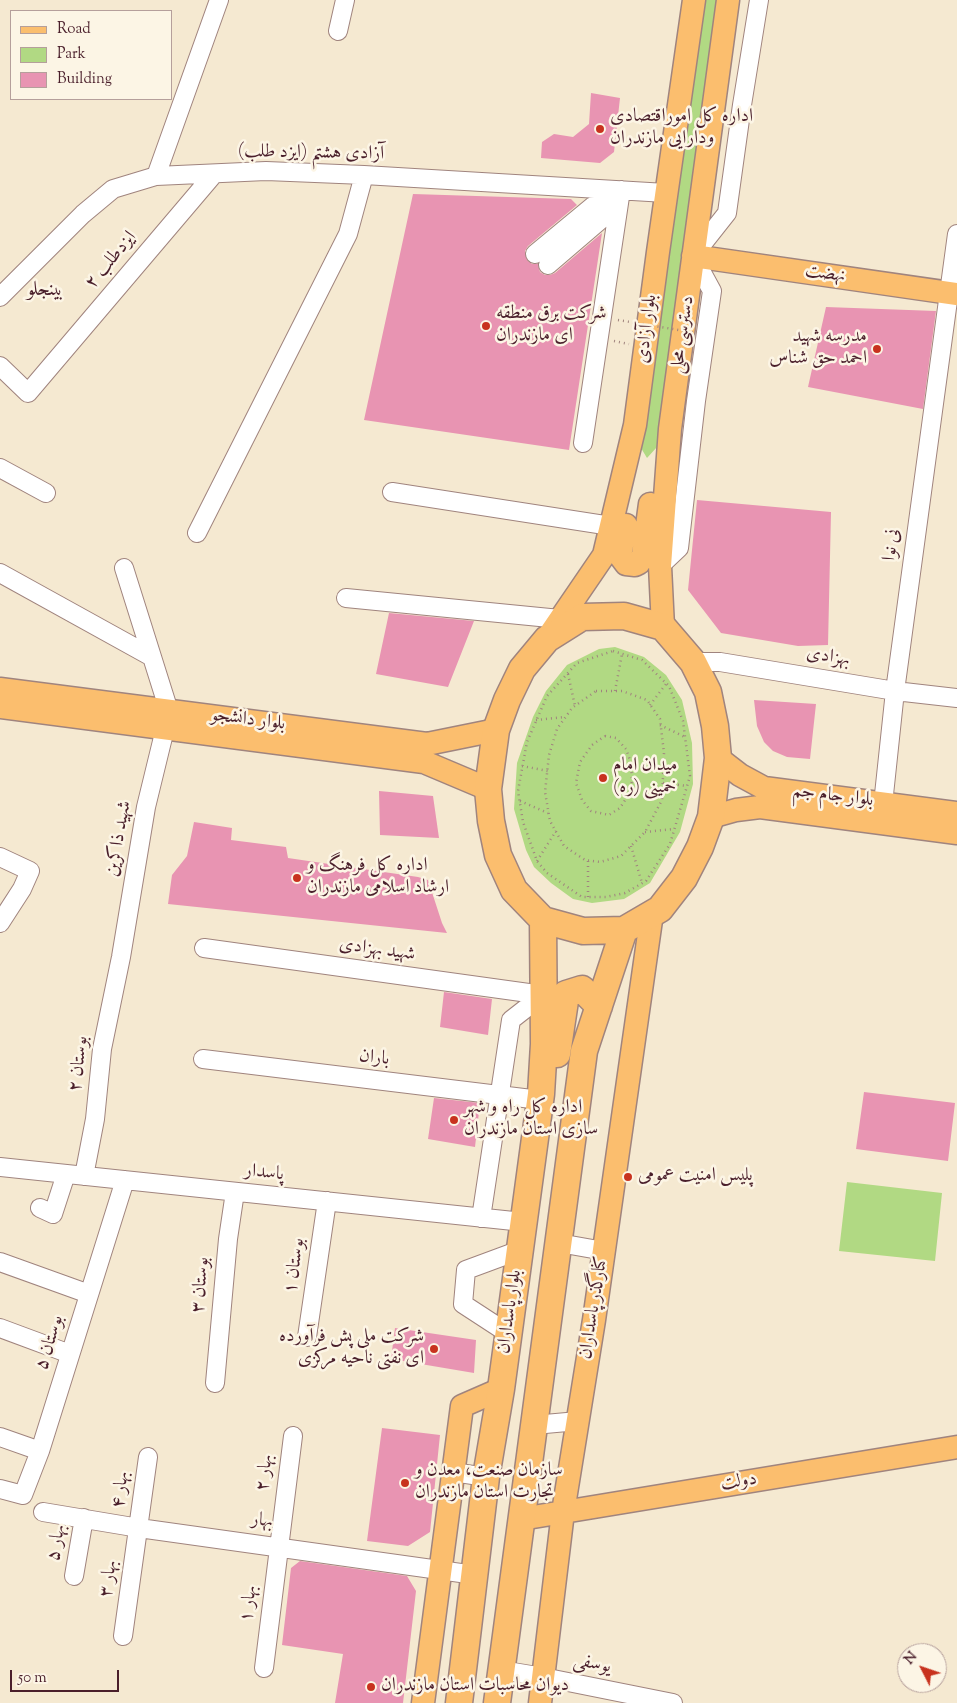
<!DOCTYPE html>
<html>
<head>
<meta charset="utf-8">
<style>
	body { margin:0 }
	#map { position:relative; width:957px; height:1703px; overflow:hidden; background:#f5e9d1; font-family:"Sorts Mill Goudy",serif }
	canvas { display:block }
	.legend { position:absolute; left:10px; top:10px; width:162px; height:90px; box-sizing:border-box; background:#fcf5e5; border:1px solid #b59f9b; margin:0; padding:6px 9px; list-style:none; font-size:15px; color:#4a1f2b }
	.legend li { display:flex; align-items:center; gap:10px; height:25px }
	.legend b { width:25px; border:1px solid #b59f9b }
	.north { position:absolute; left:897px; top:1643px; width:50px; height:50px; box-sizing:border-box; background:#fcf5e5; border:1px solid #b59f9b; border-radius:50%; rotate:311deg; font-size:14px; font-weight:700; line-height:20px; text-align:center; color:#4a1f2b }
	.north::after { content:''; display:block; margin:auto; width:18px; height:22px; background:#c8321e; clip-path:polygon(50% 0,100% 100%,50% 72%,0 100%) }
	.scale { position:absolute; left:10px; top:1670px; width:109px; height:22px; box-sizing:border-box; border:2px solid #4a1f2b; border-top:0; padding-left:6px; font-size:15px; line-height:18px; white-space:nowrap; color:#4a1f2b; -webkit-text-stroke:4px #fcf5e5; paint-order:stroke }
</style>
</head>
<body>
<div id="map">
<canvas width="957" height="1703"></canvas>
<ul class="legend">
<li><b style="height:6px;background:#fbbe6e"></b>Road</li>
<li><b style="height:14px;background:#b1d983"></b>Park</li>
<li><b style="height:14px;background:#e894b2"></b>Building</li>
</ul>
<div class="north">N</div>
<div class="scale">50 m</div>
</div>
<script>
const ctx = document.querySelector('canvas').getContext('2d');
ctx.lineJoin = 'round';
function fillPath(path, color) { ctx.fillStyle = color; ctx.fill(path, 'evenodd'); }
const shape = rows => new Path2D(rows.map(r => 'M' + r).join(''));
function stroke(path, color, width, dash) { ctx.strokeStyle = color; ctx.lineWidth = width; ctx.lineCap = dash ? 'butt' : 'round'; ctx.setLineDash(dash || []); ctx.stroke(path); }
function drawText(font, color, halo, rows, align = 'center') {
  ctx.font = font + ' "Sorts Mill Goudy",Amiri,serif'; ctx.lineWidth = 5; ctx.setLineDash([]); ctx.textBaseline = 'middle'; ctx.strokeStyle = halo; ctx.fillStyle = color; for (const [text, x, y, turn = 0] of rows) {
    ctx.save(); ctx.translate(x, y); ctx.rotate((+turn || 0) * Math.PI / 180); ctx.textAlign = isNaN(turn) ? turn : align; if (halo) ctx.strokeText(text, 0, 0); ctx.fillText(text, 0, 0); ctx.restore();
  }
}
fillPath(shape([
	[699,0,719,0,674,347,657,447,647,458,641,448],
	[615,647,644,657,666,675,682,700,692,743,693,784,680,832,650,883,624,899,592,903,573,899,551,883,534,867,526,850,514,809,517,763,533,717,546,691,567,665,599,649],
	[847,1182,942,1193,935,1261,839,1251]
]), '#b1d983');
fillPath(shape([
	[591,93,620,98,614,152,600,163,541,158,542,142,554,134,573,137,589,124],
	[413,194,571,199,577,205,528,246,525,251,527,260,532,264,538,264,540,272,545,275,550,275,555,273,602,233,569,450,364,420],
	[826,307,936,311,923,409,808,387],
	[697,500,831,512,828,645,798,646,721,633,688,590],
	[389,613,474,621,448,687,376,674],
	[754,700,816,704,810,759,787,757,773,751,764,742,757,726],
	[379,791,433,796,439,838,380,835],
	[194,822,232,828,231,840,286,847,288,858,418,877,428,880,442,923,447,933,168,904,172,875,187,856],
	[444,992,492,999,488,1035,440,1027],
	[864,1092,955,1103,948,1161,856,1149],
	[434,1098,480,1103,475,1147,428,1139],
	[395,1328,476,1340,474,1373,391,1359],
	[382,1428,440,1435,430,1532,408,1546,367,1541],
	[300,1561,407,1576,416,1591,403,1703,335,1703,343,1654,282,1645,291,1568]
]), '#e894b2');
const minor = shape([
	[338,31,345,0],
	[156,176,219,0],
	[535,254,593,206,611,200,621,190],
	[548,265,604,217,611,200],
	[0,297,83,214,113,189,156,176,266,171,364,175,666,193],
	[0,366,28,393,214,174],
	[583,443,621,190],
	[0,468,46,493],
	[392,492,611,526],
	[197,533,348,234,364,175],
	[660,566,679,548,696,401,712,291,693,256,727,213,742,105,759,0],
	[124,568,169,711],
	[0,573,152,657],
	[346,598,560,619],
	[693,662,720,662,895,691,957,698],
	[883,804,895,691,957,234],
	[0,857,30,871,22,889,0,923],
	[204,948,543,995],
	[203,1059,540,1100],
	[0,1167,523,1222],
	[84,1176,95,1119,102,1049,121,957,146,807,165,729],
	[40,1208,53,1214,66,1174],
	[481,1218,511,1020,543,995],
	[559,1243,604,1251],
	[0,1262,89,1294],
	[0,1328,70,1354],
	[509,1334,463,1304,466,1270,520,1250],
	[307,1337,327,1201],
	[215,1383,228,1239,235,1192],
	[534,1425,578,1421],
	[0,1437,40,1451],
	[453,1472,486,1477],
	[0,1489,23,1495,40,1451,125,1180],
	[43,1512,139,1528,475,1575],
	[74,1576,84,1518],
	[123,1636,148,1457],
	[264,1668,293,1436],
	[501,1670,543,1677,673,1703]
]);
const major = shape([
	[693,256,957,294],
	[626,525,620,556,626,564,635,565,639,563,643,555,650,504],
	[663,627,660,566,670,429,728,0],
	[548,637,604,555,635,425,658,252,694,0],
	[0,689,427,744,496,730],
	[0,707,424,762,488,789],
	[718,758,740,775,764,788,957,813],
	[711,817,736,810,760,807,957,833],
	[521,1519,957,1447],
	[423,1703,462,1406,501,1389],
	[540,1703,563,1512,594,1320,652,913]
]);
const highway = shape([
	[624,616,663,627,693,662,708,692,715,726,718,758,711,817,700,847,684,878,660,909,624,930,583,931,543,920,514,890,498,855,491,821,488,789,496,730,507,700,522,669,547,639,582,617,624,616],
	[557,1054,566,994,582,989,599,1006],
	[459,1703,486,1477,501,1389,541,1094,544,1044,543,920],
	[497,1703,584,1051,624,930]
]);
stroke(minor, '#a0847e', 20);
stroke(major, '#a0847e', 25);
stroke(highway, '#a0847e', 29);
stroke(shape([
	[614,341,629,344],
	[613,651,642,660,669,686,683,721,690,776,670,844,646,881,625,893,606,897,582,897,547,873,537,861,523,822,518,791,527,742,547,696,577,663,613,651],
	[568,674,575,706],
	[596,691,622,691,647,700,660,719,664,753,662,800,645,832,621,856,600,862,585,860,564,846,550,821,545,792,549,755,557,729,572,708,596,691],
	[615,691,622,654],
	[650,705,666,684],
	[536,720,565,717],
	[660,725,685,737],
	[605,736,616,738,626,749,631,763,632,781,629,794,620,808,609,815,591,811,582,800,576,783,580,762,592,745,605,736],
	[522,766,548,771],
	[663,783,687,786],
	[520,801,548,813],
	[645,832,674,829],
	[631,846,642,883],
	[537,861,556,831],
	[588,897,588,861]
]), '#a0847e', 2.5, [1, 4]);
stroke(minor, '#fff', 18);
stroke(major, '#fbbe6e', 22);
stroke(highway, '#fbbe6e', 26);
stroke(shape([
	[618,320,697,333]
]), '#a0847e', 2.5, [1, 4]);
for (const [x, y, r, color] of [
	[600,129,5,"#c8321e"],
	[486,326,5,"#c8321e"],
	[877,349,5,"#c8321e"],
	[603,778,5,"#c8321e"],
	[297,878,5,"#c8321e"],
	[454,1120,5,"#c8321e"],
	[628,1177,5,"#c8321e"],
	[434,1349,5,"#c8321e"],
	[405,1483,5,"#c8321e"],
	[371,1687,5,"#c8321e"]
]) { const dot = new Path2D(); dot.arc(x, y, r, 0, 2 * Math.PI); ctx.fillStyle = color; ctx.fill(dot); stroke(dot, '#fcf5e5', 2); }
drawText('19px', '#4a1f2b', '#fcf5e5', [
	["اداره کل اموراقتصادی",610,118],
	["ودارایی مازندران",610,140],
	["شرکت برق منطقه",496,315],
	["ای مازندران",496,337],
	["مدرسه شهید",867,338,"right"],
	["احمد حق شناس",867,360,"right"],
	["میدان امام",613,767],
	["خمینی (ره)",613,789],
	["اداره کل فرهنگ و",307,867],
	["ارشاد اسلامی مازندران",307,889],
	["اداره کل راه و شهر",464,1109],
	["سازی استان مازندران",464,1131],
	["پلیس امنیت عمومی",638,1177],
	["شرکت ملی پش فرآورده",424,1338,"right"],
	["ای نفتی ناحیه مرکزی",424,1360,"right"],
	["سازمان صنعت، معدن و",415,1472],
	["تجارت استان مازندران",415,1494],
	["دیوان محاسبات استان مازندران",381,1687]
], 'left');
drawText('19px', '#4a1f2b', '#fcf5e5', [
	["آزادی هشتم (ایزد طلب)",311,154,1],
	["ایزدطلب ۲",112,261,-50],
	["نهضت",825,275,8],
	["بلوار آزادی",648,329,-83],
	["دسترسی محلی",684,335,-82],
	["نی نوا",893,545,-82],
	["بهزادی",828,658,9],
	["بلوار دانشجو",248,721,7],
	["بلوار جام جم",833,797,7],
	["شهید ذاکرین",120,839,-80],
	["شهید بهزادی",377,951,8],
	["باران",374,1059,7],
	["بوستان ۲",80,1064,-83],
	["پاسدار",264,1174,6],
	["بوستان ۱",296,1266,-82],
	["بوستان ۳",202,1285,-85],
	["کنارگذر پاسداران",595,1308,-81],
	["بلوار پاسداران",511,1312,-82],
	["بوستان ۵",51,1343,-73],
	["بهار ۲",266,1473,-83],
	["دولت",739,1483,-9],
	["بهار ۴",122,1490,-83],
	["بهار",262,1522,7],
	["بهار ۵",58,1543,-80],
	["بهار ۳",110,1579,-82],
	["بهار ۱",250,1604,-83],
	["یوسفی",592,1665,11]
]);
drawText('20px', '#4a1f2b', '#fcf5e5', [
	["بینجلو",45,292]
]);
</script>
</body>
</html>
